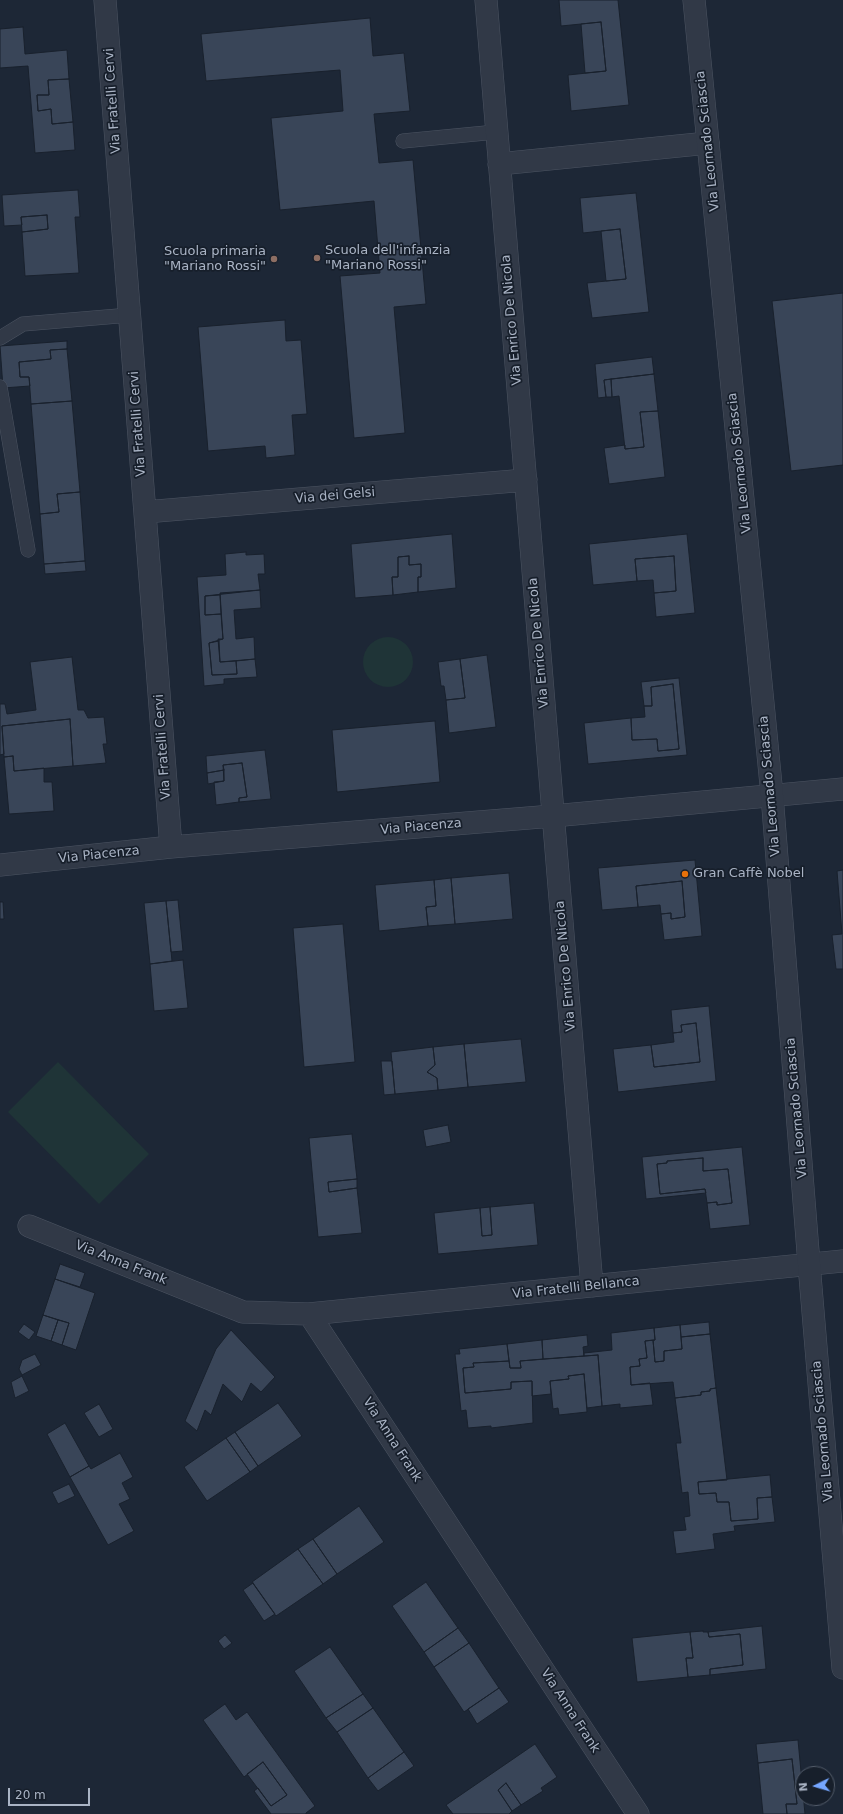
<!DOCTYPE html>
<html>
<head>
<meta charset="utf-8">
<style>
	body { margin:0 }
	#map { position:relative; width:843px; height:1814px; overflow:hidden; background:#1d2736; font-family:"DejaVu Sans",sans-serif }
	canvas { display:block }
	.north { position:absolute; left:795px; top:1766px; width:40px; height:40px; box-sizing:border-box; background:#171f2b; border:1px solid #525b69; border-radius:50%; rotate:265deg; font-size:11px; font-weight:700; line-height:16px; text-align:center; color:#aab4c5 }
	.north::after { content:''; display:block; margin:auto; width:14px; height:18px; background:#75a6ff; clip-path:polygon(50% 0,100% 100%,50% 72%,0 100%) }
	.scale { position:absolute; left:8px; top:1788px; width:82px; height:18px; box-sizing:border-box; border:2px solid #aab4c5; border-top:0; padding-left:5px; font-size:12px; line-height:14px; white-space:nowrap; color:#aab4c5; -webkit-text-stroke:3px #171f2b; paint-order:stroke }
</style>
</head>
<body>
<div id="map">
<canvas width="843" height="1814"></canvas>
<div class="north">N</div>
<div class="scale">20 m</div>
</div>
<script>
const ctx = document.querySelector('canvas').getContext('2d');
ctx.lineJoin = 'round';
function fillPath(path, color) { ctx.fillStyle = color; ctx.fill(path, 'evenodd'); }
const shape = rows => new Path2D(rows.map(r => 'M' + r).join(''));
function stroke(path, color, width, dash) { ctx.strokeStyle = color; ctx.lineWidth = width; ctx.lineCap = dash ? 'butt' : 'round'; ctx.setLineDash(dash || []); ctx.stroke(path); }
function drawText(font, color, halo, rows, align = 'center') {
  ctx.font = font + ' "DejaVu Sans",sans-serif'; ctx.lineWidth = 3.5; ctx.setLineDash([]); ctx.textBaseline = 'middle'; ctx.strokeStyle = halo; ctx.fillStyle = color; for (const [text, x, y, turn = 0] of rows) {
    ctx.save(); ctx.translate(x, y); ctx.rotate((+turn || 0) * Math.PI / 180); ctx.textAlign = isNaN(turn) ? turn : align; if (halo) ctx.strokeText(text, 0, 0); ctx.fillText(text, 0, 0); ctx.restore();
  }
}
fillPath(shape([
	'363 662a25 25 0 1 1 50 0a25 25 0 1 1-50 0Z',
	[58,1062,149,1154,99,1204,8,1112]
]), '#1f3437');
const building = shape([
	[559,0,618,0,629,105,571,111,568,75,606,71,601,22,561,26,559,0],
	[370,18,373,56,404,53,410,111,374,114,379,163,413,160,426,304,394,307,405,433,354,438,340,276,380,273,374,201,280,210,271,118,343,111,340,70,206,81,201,34,370,18],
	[601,22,606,71,585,73,581,24,601,22],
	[23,27,25,54,67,50,69,79,48,80,49,95,37,95,38,111,51,109,52,124,73,122,75,150,35,153,28,66,0,68,0,29,23,27],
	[69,79,73,122,52,124,51,109,38,111,37,95,49,95,48,80,69,79],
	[78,190,80,217,75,217,79,273,25,276,22,232,48,229,47,215,21,217,22,225,4,226,2,195,78,190],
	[636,193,649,312,592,318,587,283,626,279,620,229,583,233,580,198,636,193],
	[47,215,48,229,22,232,21,217,47,215],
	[620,229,626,279,606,281,601,231,620,229],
	[843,293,843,465,791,471,772,301,843,293],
	[285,320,286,341,301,340,307,414,292,415,295,455,266,458,265,446,208,451,198,327,285,320],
	[67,341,67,349,50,350,51,359,19,362,20,377,29,377,30,386,3,388,0,346,67,341],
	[67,349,72,401,31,404,29,377,20,377,19,362,51,359,50,350,67,349],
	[652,357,654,374,604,380,606,397,598,398,595,364,652,357],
	[654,374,658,411,640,412,644,447,625,449,619,396,612,397,611,379,654,374],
	[611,379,612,397,606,397,604,380,611,379],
	[72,401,80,492,57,494,59,512,40,514,31,404,72,401],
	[658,411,665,477,609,484,604,448,625,445,625,449,644,447,640,412,658,411],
	[80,492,85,561,44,564,40,514,59,512,57,494,80,492],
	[452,534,456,588,418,592,418,577,421,577,421,564,409,565,409,556,398,557,398,577,392,577,393,595,355,598,351,544,452,534],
	[687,534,695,613,656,617,654,593,676,591,674,556,635,559,637,581,593,585,589,544,687,534],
	[246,552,246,555,264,554,265,574,258,574,260,590,205,596,205,615,221,614,223,639,209,643,212,675,237,674,236,661,255,659,257,677,224,679,224,684,204,686,197,577,226,575,225,554,246,552],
	[409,556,409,565,421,564,421,577,418,577,418,592,393,595,392,577,398,577,398,557,409,556],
	[674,556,676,591,654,593,653,580,637,581,635,559,674,556],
	[85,561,86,571,45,574,44,564,85,561],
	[260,590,261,608,234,610,236,639,254,637,255,659,220,662,218,639,223,639,220,593,260,590],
	[220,595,221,614,205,615,205,596,220,595],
	[219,641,220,662,236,661,237,674,212,675,209,643,219,641],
	[487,655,496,727,449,733,446,700,465,698,460,659,487,655],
	[72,657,78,710,84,710,88,718,104,717,107,744,103,744,106,763,73,766,70,719,2,726,4,754,0,755,0,704,5,704,7,714,36,710,30,662,72,657],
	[460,659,465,698,446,700,444,686,441,686,438,662,460,659],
	[679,678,687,755,588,764,584,723,631,718,632,740,657,739,658,751,679,749,673,684,651,687,652,706,644,706,641,682,679,678],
	[673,684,679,749,658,751,657,739,632,740,631,718,645,717,644,706,652,706,651,687,673,684],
	[70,719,73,766,14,771,13,756,4,757,2,726,70,719],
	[435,721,440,782,337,792,332,730,435,721],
	[265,750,271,799,239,802,239,798,247,797,242,763,223,765,224,770,207,773,206,756,265,750],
	[13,756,14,771,44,768,44,782,52,782,54,811,9,814,4,757,13,756],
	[242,763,247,797,239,798,239,802,216,805,214,782,224,781,223,765,242,763],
	[224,770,224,781,208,784,207,773,224,770],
	[695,860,702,936,664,940,661,914,671,913,671,919,685,917,682,881,636,886,638,907,602,910,598,868,695,860],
	[843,870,843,969,836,969,832,935,842,934,837,871,843,870],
	[509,873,513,919,455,924,451,878,509,873],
	[451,878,455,924,428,926,426,907,436,906,434,880,451,878],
	[434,880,436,906,426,907,428,926,379,931,375,885,434,880],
	[682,881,685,917,671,919,671,913,661,914,660,905,638,907,636,886,682,881],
	[178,900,183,951,171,952,166,901,178,900],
	[166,901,172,961,150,964,144,903,166,901],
	[0,902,3,902,4,919,0,919,0,902],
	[343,924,355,1062,304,1067,293,928,343,924],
	[183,960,188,1008,154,1011,150,964,183,960],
	[709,1006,716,1081,618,1092,613,1049,651,1045,654,1067,700,1062,696,1023,681,1025,682,1032,673,1033,671,1010,709,1006],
	[696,1023,700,1062,654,1067,651,1045,674,1042,673,1033,682,1032,681,1025,696,1023],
	[521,1039,526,1082,468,1087,464,1044,521,1039],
	[464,1044,468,1087,438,1090,437,1078,427,1072,435,1065,433,1047,464,1044],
	[433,1047,435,1065,427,1072,437,1078,438,1090,395,1094,391,1052,433,1047],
	[381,1061,392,1061,395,1094,384,1095,381,1061],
	[448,1125,451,1142,426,1147,423,1130,448,1125],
	[352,1134,357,1179,328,1182,329,1192,357,1188,362,1233,318,1237,309,1138,352,1134],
	[742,1147,750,1225,710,1229,707,1203,717,1202,717,1205,732,1203,728,1169,703,1171,703,1158,667,1161,667,1163,657,1164,660,1194,705,1189,706,1193,646,1199,642,1157,742,1147],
	[703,1158,703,1171,728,1169,732,1203,717,1205,717,1202,707,1203,705,1189,660,1194,657,1164,667,1163,667,1161,703,1158],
	[357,1179,357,1188,329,1192,328,1182,357,1179],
	[534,1203,538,1245,438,1254,434,1213,480,1208,482,1236,492,1235,490,1207,534,1203],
	[490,1207,492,1235,482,1236,480,1208,490,1207],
	[60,1264,85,1273,80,1287,55,1279,60,1264],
	[55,1279,95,1293,76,1350,62,1345,69,1323,43,1315,55,1279],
	[43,1315,58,1320,51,1341,36,1336,43,1315],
	[58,1320,69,1323,62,1345,51,1341,58,1320],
	[709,1322,710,1334,681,1337,680,1325,709,1322],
	[24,1324,35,1332,29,1340,18,1332,24,1324],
	[680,1325,682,1349,664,1351,664,1361,655,1362,653,1340,655,1340,654,1328,680,1325],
	[654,1328,655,1340,645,1341,647,1358,639,1359,640,1366,630,1367,631,1385,650,1383,653,1405,620,1408,620,1404,602,1406,598,1355,584,1356,584,1353,612,1350,611,1333,654,1328],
	[231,1330,275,1377,261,1392,251,1383,242,1402,223,1384,211,1415,205,1410,197,1431,185,1421,216,1349,231,1330],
	[710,1334,716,1388,710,1389,710,1391,701,1392,701,1395,675,1398,673,1382,631,1385,630,1367,640,1366,639,1359,647,1358,645,1341,653,1340,655,1362,664,1361,664,1351,682,1349,681,1337,710,1334],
	[587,1335,588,1346,583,1347,584,1356,543,1359,542,1340,587,1335],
	[542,1340,543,1359,520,1361,521,1368,510,1368,507,1344,542,1340],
	[507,1344,509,1361,473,1363,474,1367,463,1368,465,1393,511,1389,511,1382,532,1381,533,1423,491,1428,491,1426,468,1428,466,1410,461,1411,455,1354,460,1354,459,1349,507,1344],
	[35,1354,41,1365,22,1375,19,1369,22,1360,35,1354],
	[598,1355,602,1406,587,1408,584,1374,568,1376,569,1379,550,1381,551,1394,532,1396,532,1381,511,1382,511,1389,465,1393,463,1368,474,1367,473,1363,509,1361,510,1368,521,1368,520,1361,598,1355],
	[584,1374,587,1412,559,1415,558,1408,553,1409,550,1381,569,1379,568,1376,584,1374],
	[22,1376,29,1391,15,1398,11,1382,22,1376],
	[716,1388,727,1480,698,1482,699,1494,716,1493,717,1502,729,1502,731,1521,758,1519,757,1498,772,1497,775,1522,734,1526,735,1531,713,1534,715,1549,676,1554,673,1531,686,1530,684,1517,690,1516,688,1492,682,1493,676,1443,681,1443,675,1398,701,1395,701,1392,710,1391,710,1389,716,1388],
	[278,1403,302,1436,258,1466,235,1432,278,1403],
	[99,1404,113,1429,99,1437,84,1413,99,1404],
	[65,1423,89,1466,70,1477,47,1434,65,1423],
	[235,1432,258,1466,250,1472,226,1438,235,1432],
	[226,1438,250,1472,207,1501,184,1467,226,1438],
	[120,1453,133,1477,122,1483,130,1499,119,1504,134,1531,108,1545,70,1477,89,1466,91,1469,120,1453],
	[770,1475,772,1497,757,1498,758,1519,731,1521,729,1502,717,1502,716,1493,699,1494,698,1482,770,1475],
	[69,1484,75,1496,58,1504,52,1492,69,1484],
	[359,1506,384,1542,337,1574,313,1539,359,1506],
	[313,1539,337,1574,323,1584,298,1549,313,1539],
	[298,1549,323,1584,276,1616,252,1582,298,1549],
	[426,1582,458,1628,424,1652,392,1606,426,1582],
	[253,1583,275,1614,264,1621,243,1590,253,1583],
	[762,1626,766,1669,710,1675,710,1669,743,1665,740,1634,709,1637,708,1632,762,1626],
	[458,1628,469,1643,434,1667,424,1652,458,1628],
	[703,1631,703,1632,708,1632,709,1637,740,1634,743,1665,710,1669,710,1675,688,1677,686,1658,693,1658,690,1632,703,1631],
	[690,1632,693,1658,686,1658,688,1677,637,1682,632,1638,690,1632],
	[225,1635,232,1643,224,1649,218,1641,225,1635],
	[469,1643,499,1688,464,1712,434,1667,469,1643],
	[330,1647,363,1694,326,1718,294,1671,330,1647],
	[499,1688,509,1702,477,1724,468,1709,499,1688],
	[363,1694,373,1708,337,1732,326,1718,363,1694],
	[225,1704,236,1720,247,1712,315,1806,306,1813,306,1814,271,1814,254,1791,258,1788,271,1806,287,1795,263,1762,244,1777,203,1720,225,1704],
	[373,1708,404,1752,368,1778,337,1732,373,1708],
	[798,1740,805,1814,787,1814,786,1804,797,1804,792,1759,758,1763,756,1744,798,1740],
	[535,1744,557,1777,541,1788,543,1791,521,1805,506,1783,498,1790,512,1811,509,1814,453,1814,446,1805,535,1744],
	[404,1752,414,1766,378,1791,368,1778,404,1752],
	[792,1759,797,1804,786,1804,787,1814,763,1814,758,1763,792,1759],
	[263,1762,287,1795,271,1806,247,1774,263,1762],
	[506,1783,521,1805,512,1811,498,1790,506,1783]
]);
fillPath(building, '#394558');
stroke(building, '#19212d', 1);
const service = shape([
	[403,141,496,132],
	[0,338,23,324,130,315],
	[0,387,28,550]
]);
const minor = shape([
	[105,0,171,847],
	[486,0,592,1286],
	[499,164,708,143],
	[145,512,526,480],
	[0,865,171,847,553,816,843,789],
	[29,1226,243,1312,309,1314,638,1814],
	[309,1314,843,1261]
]);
const tertiary = shape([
	[694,0,772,795,809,1264,843,1668]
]);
stroke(service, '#4c5462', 15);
stroke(minor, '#4c5462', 23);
stroke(tertiary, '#4c5462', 23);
stroke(service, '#313947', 14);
stroke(minor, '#313947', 22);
stroke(tertiary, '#313947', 22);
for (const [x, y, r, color] of [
	[317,258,4,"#8d6e63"],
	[274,259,4,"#8d6e63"],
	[685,874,4,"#e8710a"]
]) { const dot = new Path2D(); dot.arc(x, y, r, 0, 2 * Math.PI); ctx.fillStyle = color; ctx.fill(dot); stroke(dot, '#171f2b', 1.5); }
drawText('13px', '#aab4c5', '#171f2b', [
	["Via Fratelli Cervi",113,101,-94],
	["Via Leornado Sciascia",708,141,-96],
	["Via Enrico De Nicola",512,320,-95],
	["Via Fratelli Cervi",138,424,-94],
	["Via Leornado Sciascia",740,463,-96],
	["Via dei Gelsi",335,496,-5],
	["Via Enrico De Nicola",539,643,-95],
	["Via Fratelli Cervi",163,747,-94],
	["Via Leornado Sciascia",770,786,-95],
	["Via Piacenza",421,827,-5],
	["Via Piacenza",99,855,-6],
	["Via Enrico De Nicola",566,966,-95],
	["Via Leornado Sciascia",797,1108,-95],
	["Via Anna Frank",121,1263,22],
	["Via Fratelli Bellanca",576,1288,-6],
	["Via Leornado Sciascia",823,1431,-95],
	["Via Anna Frank",392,1440,57],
	["Via Anna Frank",570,1711,57]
]);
drawText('13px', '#aab4c5', '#171f2b', [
	["Scuola dell'infanzia",325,251],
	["\"Mariano Rossi\"",325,266],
	["Scuola primaria",266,252,"right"],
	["\"Mariano Rossi\"",266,267,"right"],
	["Gran Caffè Nobel",693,874]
], 'left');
</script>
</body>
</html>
